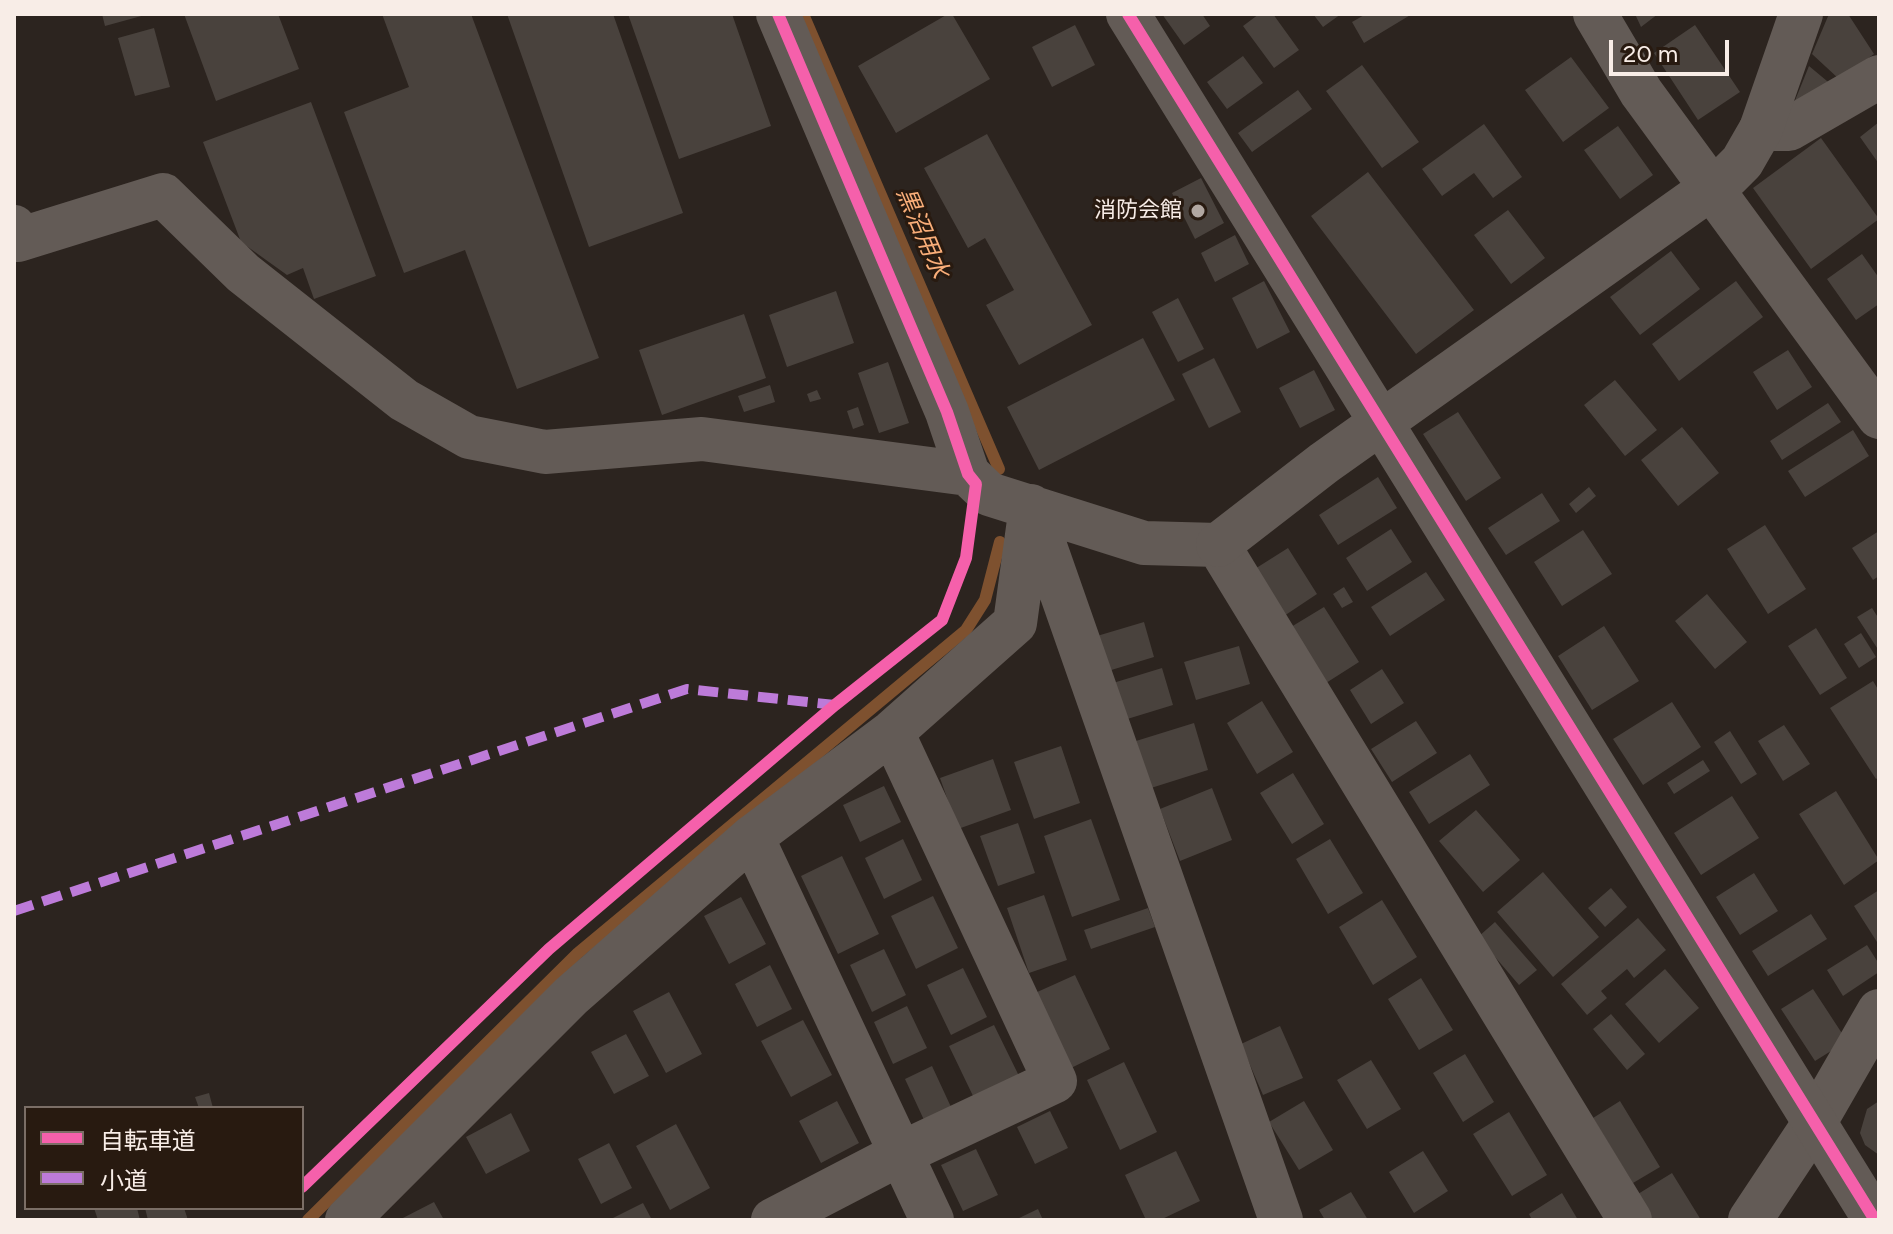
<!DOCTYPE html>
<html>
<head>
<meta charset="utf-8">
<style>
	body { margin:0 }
	#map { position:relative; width:1893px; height:1234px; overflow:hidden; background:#2c241f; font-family:Figtree,"Noto Sans JP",sans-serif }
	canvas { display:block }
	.frame { position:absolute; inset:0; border:16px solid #f8ede7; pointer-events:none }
	.legend { position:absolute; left:24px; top:1106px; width:280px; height:104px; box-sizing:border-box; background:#281a10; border:2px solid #7b6e66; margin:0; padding:10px 14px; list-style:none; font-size:24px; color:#f8ede7 }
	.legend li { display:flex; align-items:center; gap:16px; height:40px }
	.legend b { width:40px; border:2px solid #7b6e66 }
	.scale { position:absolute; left:1609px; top:40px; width:120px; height:36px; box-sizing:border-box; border:4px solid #f8ede7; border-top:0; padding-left:10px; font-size:24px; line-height:28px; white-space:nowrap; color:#f8ede7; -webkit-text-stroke:6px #281a10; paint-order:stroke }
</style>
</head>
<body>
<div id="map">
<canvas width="1893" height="1234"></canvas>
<div class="frame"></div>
<ul class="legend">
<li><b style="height:10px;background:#f560ab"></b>自転車道</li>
<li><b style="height:10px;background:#bd7bd9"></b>小道</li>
</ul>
<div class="scale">20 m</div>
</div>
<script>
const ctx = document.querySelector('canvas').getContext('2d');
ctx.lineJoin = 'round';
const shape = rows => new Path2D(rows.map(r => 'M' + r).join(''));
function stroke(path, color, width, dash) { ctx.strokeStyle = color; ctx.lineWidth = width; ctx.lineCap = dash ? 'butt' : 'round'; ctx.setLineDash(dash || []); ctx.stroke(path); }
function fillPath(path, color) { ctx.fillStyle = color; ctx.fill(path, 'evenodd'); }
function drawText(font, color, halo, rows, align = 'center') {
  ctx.font = font + ' Figtree,"Noto Sans JP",sans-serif'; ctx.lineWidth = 6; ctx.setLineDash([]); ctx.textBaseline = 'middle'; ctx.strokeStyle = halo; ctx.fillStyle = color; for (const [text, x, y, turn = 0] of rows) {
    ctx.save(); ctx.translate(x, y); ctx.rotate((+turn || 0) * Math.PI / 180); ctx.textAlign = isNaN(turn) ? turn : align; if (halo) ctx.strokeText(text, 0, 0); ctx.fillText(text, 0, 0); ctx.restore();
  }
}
stroke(shape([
	[803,14,999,469],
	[308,1220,578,953,966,630,985,600,1000,542]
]), '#7e512f', 12);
fillPath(shape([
	[102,14,144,14,145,15,105,26],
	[184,14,278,14,299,69,216,101],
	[382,14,471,14,599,358,517,389,465,250,404,273,344,112,409,87],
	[507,14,613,14,683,213,589,247],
	[628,14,732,14,771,126,679,159],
	[948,14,952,14,990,79,896,133,858,66],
	[1162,14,1202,14,1210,26,1184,45],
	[1259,14,1273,14,1299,50,1274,68,1243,26],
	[1313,14,1341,14,1323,27],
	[1366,14,1412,14,1364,43,1352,22],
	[1635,14,1658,14,1641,27],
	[1829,14,1848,14,1874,54,1839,79,1812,54],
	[1075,25,1095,65,1052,87,1032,47],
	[1695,25,1740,92,1698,120,1654,53],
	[154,28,170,87,135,96,118,38],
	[1243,56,1263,83,1227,109,1207,82],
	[1571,57,1609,108,1563,142,1525,90],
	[1362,65,1419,142,1382,168,1326,91],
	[1809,66,1833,86,1794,103],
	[1298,90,1312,109,1252,152,1238,133],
	[311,102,376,276,314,299,303,268,287,275,241,242,203,142],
	[1879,122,1879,164,1860,137],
	[1484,124,1522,177,1493,198,1474,173,1442,196,1422,169],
	[1618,126,1653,175,1620,199,1584,150],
	[987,134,1092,325,1019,365,986,305,1014,290,985,238,968,248,924,168],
	[1821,138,1879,219,1811,269,1753,188],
	[1368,172,1474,310,1416,354,1311,216],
	[1201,178,1224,223,1195,239,1172,193],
	[1508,210,1545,258,1511,284,1474,235],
	[1235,235,1249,264,1215,282,1201,253],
	[1671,251,1700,289,1640,335,1610,297],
	[1862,254,1879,278,1879,304,1856,320,1827,279],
	[1264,281,1290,332,1257,349,1232,298],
	[1736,281,1763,317,1679,381,1652,344],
	[836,291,854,343,787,367,769,315],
	[1178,298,1204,349,1178,362,1152,312],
	[744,314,766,378,662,415,639,350],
	[1143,338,1175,400,1039,470,1007,407],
	[1788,350,1812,387,1777,410,1753,372],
	[1214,358,1241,412,1209,428,1182,374],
	[888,362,909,423,879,433,858,373],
	[1314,370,1335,410,1300,428,1279,388],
	[1615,380,1657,430,1625,456,1584,405],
	[770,385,775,402,744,412,738,396],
	[817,390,821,399,810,402,807,394],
	[1828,403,1841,422,1782,460,1770,441],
	[858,407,864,425,853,429,847,411],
	[1458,412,1501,478,1466,501,1423,434],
	[1682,427,1719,473,1678,506,1641,460],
	[1853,430,1869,456,1805,497,1788,471],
	[1378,477,1397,508,1338,545,1319,515],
	[1589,487,1596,496,1576,513,1569,504],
	[1542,493,1560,521,1506,555,1488,528],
	[1765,525,1806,589,1768,614,1727,549],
	[1391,529,1412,562,1367,591,1346,558],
	[1583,530,1612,574,1562,606,1534,562],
	[1879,531,1879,576,1873,580,1852,548],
	[1288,548,1317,594,1281,618,1250,572],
	[1426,572,1445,600,1390,636,1371,607],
	[1344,587,1353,602,1342,608,1333,594],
	[1707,594,1747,642,1715,669,1675,621],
	[1324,607,1359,662,1326,683,1291,627],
	[1872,608,1879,619,1879,651,1857,617],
	[1144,622,1154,657,1108,671,1097,636],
	[1604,626,1639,681,1592,710,1558,656],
	[1816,628,1847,678,1820,695,1788,646],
	[1861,633,1876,657,1859,668,1844,644],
	[1239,646,1250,684,1196,700,1184,662],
	[1162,668,1173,705,1124,720,1113,683],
	[1382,669,1404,703,1371,724,1350,690],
	[1873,681,1879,691,1879,777,1876,779,1830,708],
	[1262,701,1293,752,1257,774,1227,723],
	[1672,702,1701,747,1643,785,1613,739],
	[1416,721,1437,753,1392,782,1371,749],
	[1194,723,1208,770,1151,788,1136,741],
	[1784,725,1810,764,1783,781,1758,741],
	[1730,731,1757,774,1741,784,1714,742],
	[1061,746,1080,803,1034,819,1014,762],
	[1470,754,1490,785,1429,824,1409,792],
	[993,759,1011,810,958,829,940,778],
	[1703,760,1710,771,1674,794,1667,783],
	[1293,773,1324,824,1292,844,1260,793],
	[884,786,901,822,860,842,843,805],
	[1212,788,1232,840,1180,861,1160,809],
	[1836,791,1879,860,1844,885,1799,814],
	[1732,796,1759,838,1701,875,1674,833],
	[1476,810,1520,860,1483,892,1439,841],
	[1091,819,1120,900,1072,917,1044,836],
	[1018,823,1035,873,998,886,980,836],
	[903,839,922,880,884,899,865,858],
	[1330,839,1363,893,1328,914,1296,859],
	[842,856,879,934,838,954,801,876],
	[1543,872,1599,937,1553,977,1497,912],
	[1754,873,1778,911,1740,935,1716,897],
	[1611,888,1627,907,1605,927,1588,908],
	[1879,890,1879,941,1877,942,1854,906],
	[1044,895,1067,960,1029,973,1007,908],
	[933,896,958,948,916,969,891,916],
	[741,897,766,944,729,964,704,916],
	[1382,900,1417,957,1373,985,1339,927],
	[1148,908,1155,927,1091,949,1084,930],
	[1811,914,1827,939,1768,976,1752,951],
	[1638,918,1666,950,1634,978,1627,969,1601,991,1607,998,1587,1015,1561,984],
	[1495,922,1537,970,1519,985,1478,937],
	[1867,945,1879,964,1879,972,1843,996,1827,970],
	[884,949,906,995,872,1012,850,965],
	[770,965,792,1009,757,1027,735,984],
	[963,968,987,1017,951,1035,927,985],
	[1665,969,1699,1008,1659,1043,1625,1004],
	[1075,975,1110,1049,1071,1068,1035,993],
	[1421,978,1453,1030,1419,1050,1388,999],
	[1813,989,1847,1041,1815,1061,1781,1009],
	[669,992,702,1054,666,1073,633,1011],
	[907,1006,927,1048,893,1064,874,1022],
	[1611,1014,1645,1054,1627,1070,1593,1029],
	[803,1020,832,1075,791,1097,761,1041],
	[994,1025,1019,1076,974,1098,949,1046],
	[1280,1026,1303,1078,1263,1095,1241,1044],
	[626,1034,649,1076,614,1094,591,1052],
	[1465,1054,1494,1102,1463,1122,1433,1073],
	[1371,1060,1401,1109,1367,1129,1337,1080],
	[1124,1062,1157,1132,1120,1150,1087,1080],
	[932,1066,951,1107,924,1120,905,1079],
	[209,1093,213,1108,199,1108,195,1097],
	[837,1101,859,1143,821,1163,799,1121],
	[1304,1101,1333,1150,1299,1170,1269,1122],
	[1620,1101,1660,1167,1633,1183,1593,1118],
	[1879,1101,1879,1155,1865,1145,1860,1133,1867,1109],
	[1050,1111,1068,1148,1035,1164,1017,1127],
	[1509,1112,1547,1175,1512,1196,1473,1134],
	[511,1113,530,1151,486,1174,466,1137],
	[676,1124,710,1188,670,1210,636,1146],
	[609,1143,632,1188,601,1204,578,1159],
	[976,1149,998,1195,963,1211,941,1165],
	[1176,1151,1200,1201,1160,1220,1146,1220,1125,1175],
	[1423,1151,1448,1191,1414,1213,1389,1172],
	[1672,1173,1701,1220,1653,1220,1638,1194],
	[1351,1192,1368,1220,1325,1220,1319,1210],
	[1562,1193,1578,1220,1532,1220,1529,1214],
	[434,1202,444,1220,399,1220],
	[643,1203,652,1220,609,1220],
	[94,1208,137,1208,140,1220,98,1220],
	[145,1208,184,1208,188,1220,148,1220],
	[1038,1209,1043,1220,1015,1220]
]), '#49423d');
stroke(shape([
	[778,14,947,412,968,474,989,494,1144,543,1218,545,1630,1220],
	[1761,129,1789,129,1879,77],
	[14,227,18,240,163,195,243,273,404,400,469,437,545,452,702,439,968,474],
	[1032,509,1281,1220],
	[752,837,932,1220],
	[347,1220,571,996,752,837,892,732,1015,623,1031,506],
	[773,1220,902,1153,1055,1081,892,732],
	[1750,1220,1815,1122,1879,1011]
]), '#635b56', 44);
stroke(shape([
	[1128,14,1875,1220],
	[1595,14,1641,92,1879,417],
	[1218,545,1324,463,1728,176,1742,162,1761,129,1801,14]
]), '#635b56', 44);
stroke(shape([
	[14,911,687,689,835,705]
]), '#bd7bd9', 10, [20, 10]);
stroke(shape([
	[1128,14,1875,1220],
	[302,1187,549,949,835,705,942,620,966,558,976,484,968,474,947,412,778,14]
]), '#f560ab', 12);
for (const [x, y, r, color] of [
	[1198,211,8,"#b1a7a1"]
]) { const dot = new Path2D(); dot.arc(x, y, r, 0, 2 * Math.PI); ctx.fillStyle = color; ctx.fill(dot); stroke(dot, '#281a10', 3); }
drawText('22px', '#f8ede7', '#281a10', [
	["消防会館",1182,211]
], 'right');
drawText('italic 24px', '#faae79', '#281a10', [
	["黒沼用水",922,233,67]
]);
</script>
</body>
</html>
